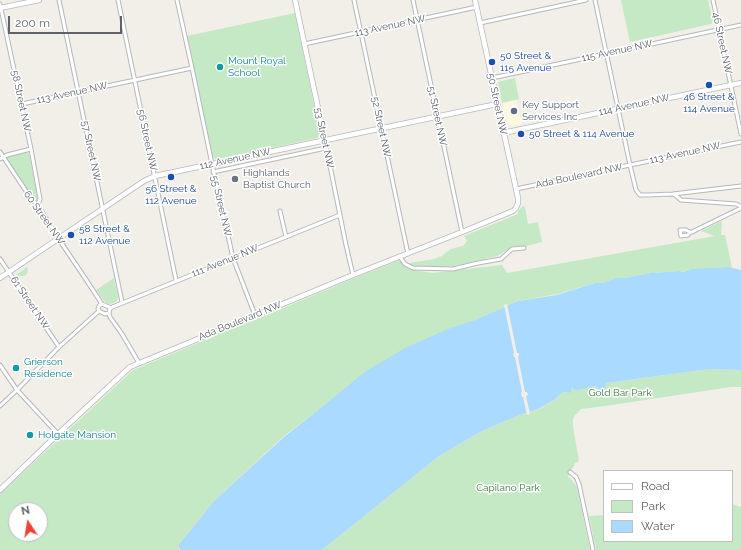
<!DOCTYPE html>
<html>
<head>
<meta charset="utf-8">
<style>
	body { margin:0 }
	#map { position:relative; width:741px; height:550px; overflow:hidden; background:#f1efe8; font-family:Raleway,sans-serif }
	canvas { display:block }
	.legend { position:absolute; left:603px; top:470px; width:130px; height:72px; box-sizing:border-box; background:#fff; border:1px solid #bfc1c3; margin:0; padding:5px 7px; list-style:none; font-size:12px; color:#5f6368 }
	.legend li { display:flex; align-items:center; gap:8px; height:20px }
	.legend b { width:20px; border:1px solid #bfc1c3 }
	.north { position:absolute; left:8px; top:502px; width:40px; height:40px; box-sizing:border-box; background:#fff; border:1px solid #bfc1c3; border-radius:50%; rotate:348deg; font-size:11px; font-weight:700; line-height:16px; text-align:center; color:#5f6368 }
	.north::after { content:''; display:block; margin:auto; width:14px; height:18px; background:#ea4335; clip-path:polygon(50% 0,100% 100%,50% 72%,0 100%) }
	.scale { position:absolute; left:8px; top:16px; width:114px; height:18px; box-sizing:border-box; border:2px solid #5f6368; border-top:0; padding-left:5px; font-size:12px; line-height:14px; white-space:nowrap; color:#5f6368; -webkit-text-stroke:3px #fff; paint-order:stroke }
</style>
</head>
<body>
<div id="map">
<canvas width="741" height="550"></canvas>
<ul class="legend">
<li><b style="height:5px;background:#fff"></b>Road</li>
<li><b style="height:11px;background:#c5e8c5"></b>Park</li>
<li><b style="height:11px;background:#aadaff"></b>Water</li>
</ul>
<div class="north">N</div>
<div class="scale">200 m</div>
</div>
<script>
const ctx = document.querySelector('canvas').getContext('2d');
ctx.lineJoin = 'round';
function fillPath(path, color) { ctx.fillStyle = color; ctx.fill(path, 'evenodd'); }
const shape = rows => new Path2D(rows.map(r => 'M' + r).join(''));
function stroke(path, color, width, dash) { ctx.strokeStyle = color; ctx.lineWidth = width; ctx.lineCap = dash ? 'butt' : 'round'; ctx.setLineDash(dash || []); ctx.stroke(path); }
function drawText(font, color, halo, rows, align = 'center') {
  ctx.font = font + ' Raleway,sans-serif'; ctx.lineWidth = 3; ctx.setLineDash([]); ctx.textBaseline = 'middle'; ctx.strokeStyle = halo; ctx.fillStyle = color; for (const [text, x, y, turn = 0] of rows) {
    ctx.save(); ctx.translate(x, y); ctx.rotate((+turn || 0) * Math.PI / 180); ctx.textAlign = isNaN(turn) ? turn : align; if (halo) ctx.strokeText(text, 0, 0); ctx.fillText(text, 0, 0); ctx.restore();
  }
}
fillPath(shape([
	[516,100,522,124,511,126,506,121,502,103]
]), '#fef7e0');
fillPath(shape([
	[621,0,708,0,713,22,711,24,630,42],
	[295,13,320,134,317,138,216,160,212,156,187,36],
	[515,78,519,99,502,103,498,82],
	[27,152,29,154,38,199,37,201,34,201,6,160,7,157],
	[523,206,525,207,528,224,538,222,542,242,526,246,515,246,497,256,454,266,441,267,425,267,415,266,409,265,409,263,410,263,434,259,442,256,444,254,451,249,463,246,467,241,464,236,518,214,518,211],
	[722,221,721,235,725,235,732,268,729,267,708,268,692,269,682,272,679,271,652,273,625,278,616,278,603,283,595,283,558,294,518,301,475,320,363,373,317,411,285,435,214,501,185,537,178,546,179,550,0,550,0,494,133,370,208,339,232,328,255,320,357,277,400,260,405,267,413,270,433,273,502,265,507,273,715,236,701,231],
	[16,510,40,510,40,534,16,534],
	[27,267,28,270,26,275,23,276,16,275],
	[114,278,118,298,117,301,114,303,109,304,104,301,96,290],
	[710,369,741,370,741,387,731,387,605,406,581,409,575,415,573,419,573,427,579,461,575,463,574,466,570,472,568,477,570,478,577,487,590,550,322,550,439,456,482,431,517,416,539,409,554,400,563,392,571,393,571,390,573,387,585,388,596,386,598,389,601,391,604,391,606,383],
	[732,504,741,507,741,550,596,550,589,516,604,515,604,541,732,541]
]), '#c5e8c5');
fillPath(shape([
	[729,267,741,270,741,370,710,369,606,383,605,391,601,391,598,389,596,386,578,390,574,389,573,387,571,390,571,393,563,392,554,400,538,409,517,416,482,431,439,456,322,550,180,550,178,546,185,537,214,501,285,436,317,411,363,373,405,348,448,329,475,320,518,301,557,295,595,283,603,283,616,278,625,278,651,273,679,271,683,272,692,269,707,268]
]), '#aadaff');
fillPath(shape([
	[507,304,517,353,519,353,519,356,518,357,525,392,527,392,528,395,526,396,530,414,527,415,523,397,522,397,521,393,522,392,515,357,514,357,513,354,514,353,504,305]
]), '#f1efe8');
const street = shape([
	[59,0,122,302],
	[118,0,176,280],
	[177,0,192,68,212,164,233,258,255,315],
	[354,0,408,254],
	[413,0,462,232],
	[595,0,630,165,741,142],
	[713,0,741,134],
	[0,4,31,149,40,199,38,205],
	[480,23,586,0],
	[304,44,477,7],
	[492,78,741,25],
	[22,104,192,68],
	[325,141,346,245,353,275],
	[0,152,32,200,38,205,58,238,87,281,100,301,101,304],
	[0,159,7,155,31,149],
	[213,172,326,148],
	[516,189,630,165,636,190,640,195,648,195,673,194,741,186],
	[674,194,681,200,736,204,741,206],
	[280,211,286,237],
	[690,232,686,230,680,230,681,236,688,235,690,232,692,232,741,208],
	[400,257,405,264,413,268,453,269,478,263,501,259,512,249,524,248],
	[0,259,59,347],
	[102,304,109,307,110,309,109,313,105,314,99,311,98,309,99,306,102,304],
	[110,308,340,215],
	[109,313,110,317,122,334,139,363],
	[0,365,17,390,58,434],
	[0,406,17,390,59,347,99,311],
	[570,472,576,477,579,484,593,550]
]);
const secondary = shape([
	[295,0,325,141],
	[0,8,39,0],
	[503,133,741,83],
	[0,278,129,191,144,181,155,176,497,104],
	[0,490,58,434,130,367,353,275,462,232,513,211,516,208,518,203,518,198,475,0]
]);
stroke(street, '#b5b8bc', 5);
stroke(secondary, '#b6babf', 6);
stroke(street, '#fff', 3);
stroke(secondary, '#fff', 4.5);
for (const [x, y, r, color] of [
	[492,62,4,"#1a4fb4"],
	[220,67,4,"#0f9aa8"],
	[709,85,4,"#1a4fb4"],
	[514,111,4,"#5c6f8a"],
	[521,134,4,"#1a4fb4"],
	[171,177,4,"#1a4fb4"],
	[235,179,4,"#6b7280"],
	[71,235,4,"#1a4fb4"],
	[16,368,4,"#0f9aa8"],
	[30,435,4,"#0f9aa8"]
]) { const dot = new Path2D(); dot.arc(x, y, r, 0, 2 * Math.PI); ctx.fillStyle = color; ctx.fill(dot); stroke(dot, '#fff', 1.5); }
drawText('10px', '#5f6368', '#fff', [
	["113 Avenue NW",390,26,-12],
	["46 Street NW",722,43,78],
	["115 Avenue NW",617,51,-12],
	["113 Avenue NW",72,93,-12],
	["58 Street NW",21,101,78],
	["50 Street NW",497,104,78],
	["114 Avenue NW",634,105,-12],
	["51 Street NW",437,116,78],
	["52 Street NW",381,127,78],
	["53 Street NW",324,138,78],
	["56 Street NW",147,140,78],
	["57 Street NW",91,151,78],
	["113 Avenue NW",685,153,-12],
	["112 Avenue NW",235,159,-12],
	["Ada Boulevard NW",579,176,-12],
	["55 Street NW",221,206,77],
	["60 Street NW",44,218,55],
	["111 Avenue NW",225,261,-22],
	["61 Street NW",30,303,56],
	["Ada Boulevard NW",240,321,-22]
]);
drawText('10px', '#164399', '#fff', [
	["50 Street &",500,56],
	["115 Avenue",500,68],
	["46 Street &",709,97,"center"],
	["114 Avenue",709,109,"center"],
	["50 Street & 114 Avenue",529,134],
	["56 Street &",171,189,"center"],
	["112 Avenue",171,201,"center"],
	["58 Street &",79,229],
	["112 Avenue",79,241]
], 'left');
drawText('10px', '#0d838f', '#fff', [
	["Mount Royal",228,61],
	["School",228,73],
	["Grierson",24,362],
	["Residence",24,374],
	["Holgate Mansion",38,435]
], 'left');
drawText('10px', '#4e5e75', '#fff', [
	["Key Support",522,105],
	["Services Inc",522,117]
], 'left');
drawText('10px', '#5b616d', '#fff', [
	["Highlands",243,173],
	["Baptist Church",243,185]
], 'left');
drawText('10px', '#348238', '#fff', [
	["Gold Bar Park",620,393],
	["Capilano Park",508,488]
]);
</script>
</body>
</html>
